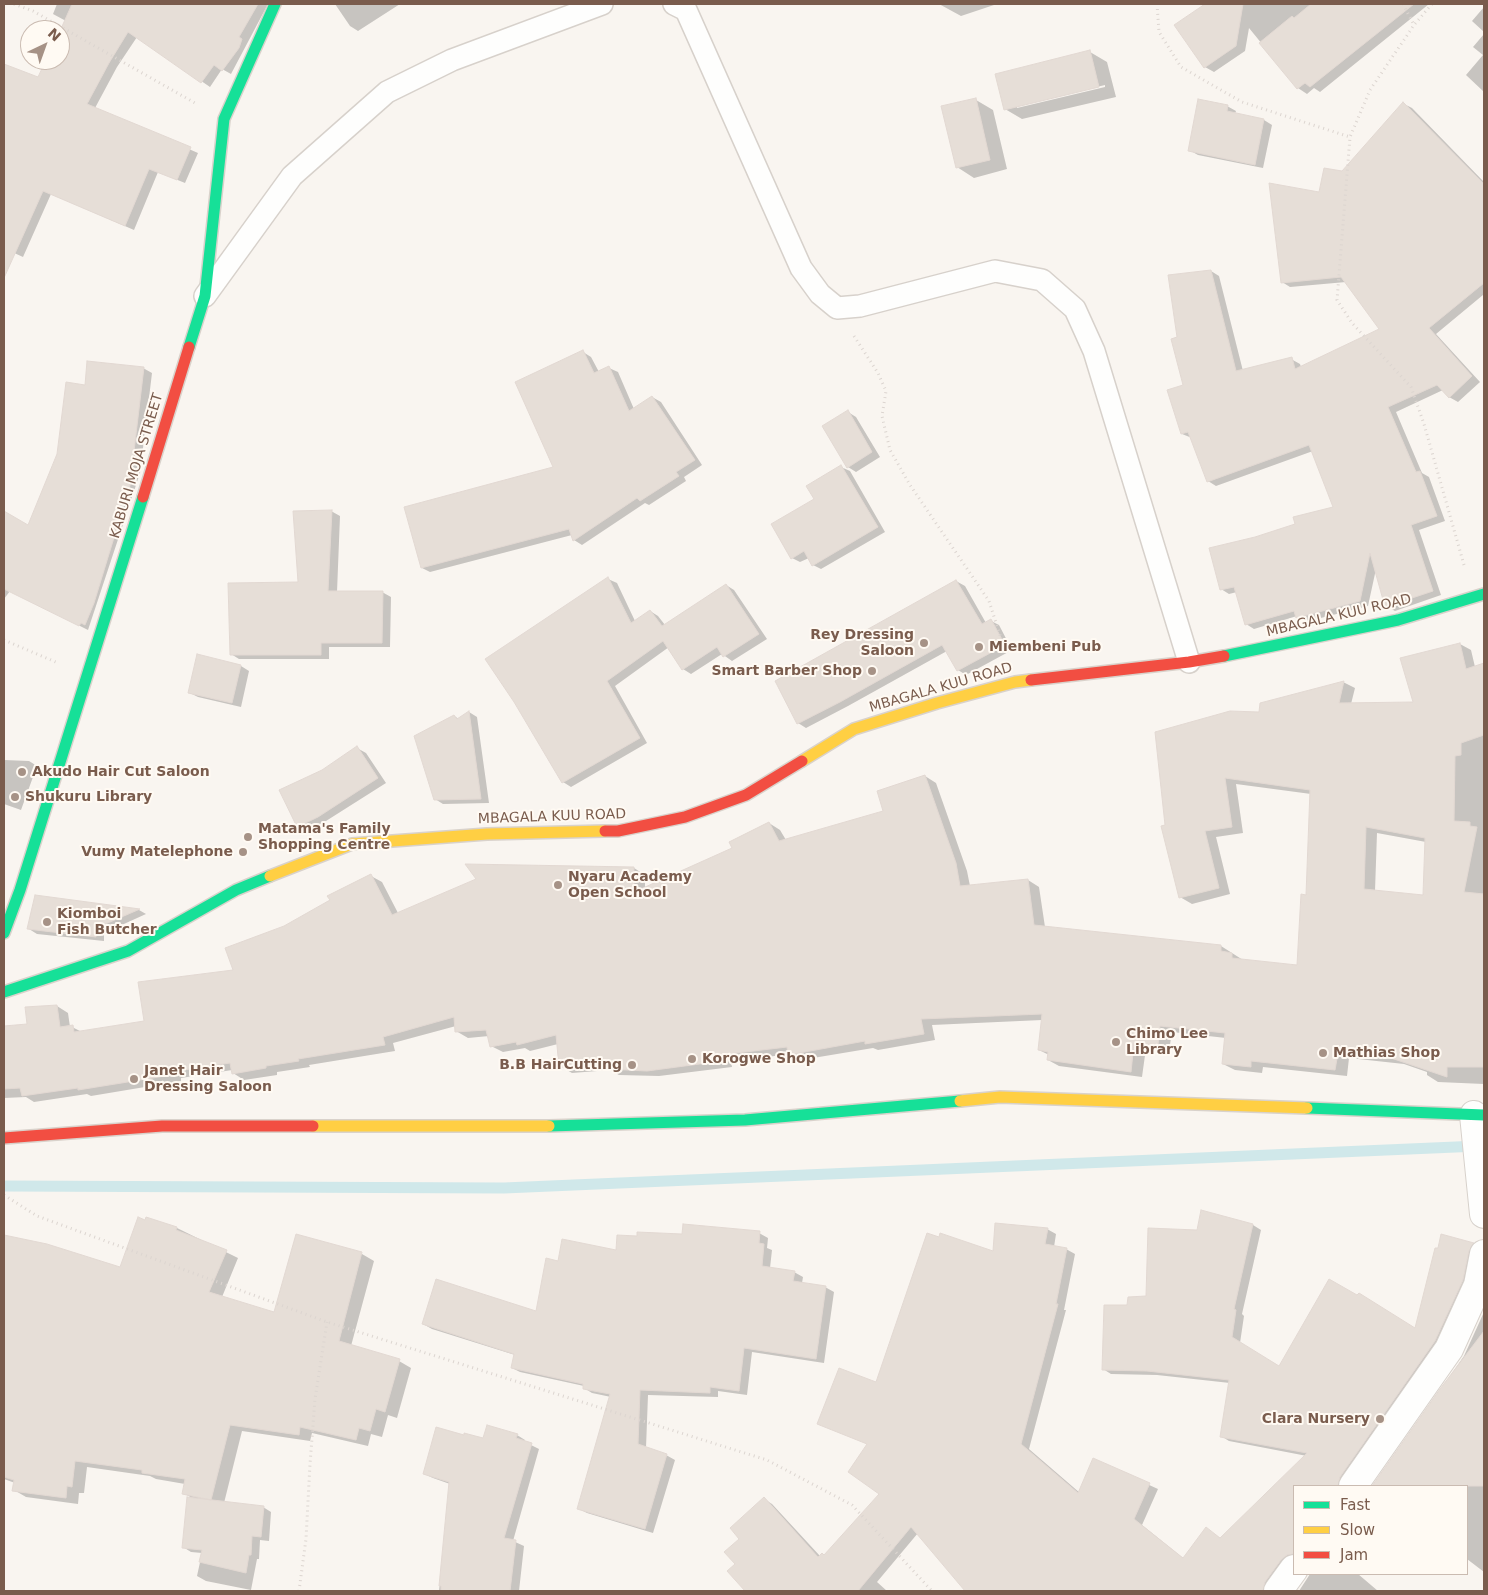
<!DOCTYPE html>
<html>
<head>
<meta charset="utf-8">
<style>
	body { margin:0 }
	#map { position:relative; width:1488px; height:1595px; overflow:hidden; background:#f9f5f0; font-family:"DejaVu Sans",sans-serif }
	canvas { display:block }
	.frame { position:absolute; inset:0; border:5px solid #7a5c4d; pointer-events:none }
	.legend { position:absolute; left:1293px; top:1485px; width:175px; height:90px; box-sizing:border-box; background:#fffaf3; border:1px solid #cabbb1; margin:0; padding:6px 9px; list-style:none; font-size:15px; color:#7a5c4d }
	.legend li { display:flex; align-items:center; gap:10px; height:25px }
	.legend b { width:25px; border:1px solid #cabbb1 }
	.north { position:absolute; left:20px; top:20px; width:50px; height:50px; box-sizing:border-box; background:#fffaf3; border:1px solid #cabbb1; border-radius:50%; rotate:42deg; font-size:14px; font-weight:700; line-height:20px; text-align:center; color:#7a5c4d }
	.north::after { content:''; display:block; margin:auto; width:18px; height:22px; background:#a69286; clip-path:polygon(50% 0,100% 100%,50% 72%,0 100%) }
</style>
</head>
<body>
<div id="map">
<canvas width="1488" height="1595"></canvas>
<div class="frame"></div>
<ul class="legend">
<li><b style="height:6px;background:#16e098"></b>Fast</li>
<li><b style="height:6px;background:#ffcf43"></b>Slow</li>
<li><b style="height:6px;background:#f24e42"></b>Jam</li>
</ul>
<div class="north">N</div>
</div>
<script>
const ctx = document.querySelector('canvas').getContext('2d');
ctx.lineJoin = 'round';
function fillPath(path, color) { ctx.fillStyle = color; ctx.fill(path, 'evenodd'); }
const shape = rows => new Path2D(rows.map(r => 'M' + r).join(''));
function stroke(path, color, width, dash) { ctx.strokeStyle = color; ctx.lineWidth = width; ctx.lineCap = dash ? 'butt' : 'round'; ctx.setLineDash(dash || []); ctx.stroke(path); }
function drawText(font, color, halo, rows, align = 'center') {
  ctx.font = font + ' "DejaVu Sans",sans-serif'; ctx.lineWidth = 4; ctx.setLineDash([]); ctx.textBaseline = 'middle'; ctx.strokeStyle = halo; ctx.fillStyle = color; for (const [text, x, y, turn = 0] of rows) {
    ctx.save(); ctx.translate(x, y); ctx.rotate((+turn || 0) * Math.PI / 180); ctx.textAlign = isNaN(turn) ? turn : align; if (halo) ctx.strokeText(text, 0, 0); ctx.fillText(text, 0, 0); ctx.restore();
  }
}
fillPath(shape([
	[57,4,268,4,231,74,222,69,210,87,137,37,117,67,95,108,198,153,185,183,158,172,134,230,51,194,23,257,12,252,4,270,4,65,39,79,48,60,60,60,60,34,66,21,53,14],
	[335,4,400,4,358,31,350,26],
	[939,4,997,4,961,16],
	[1207,4,1429,4,1320,92,1314,88,1307,94,1298,88,1249,28,1245,51,1214,72,1205,67,1176,25],
	[1484,7,1484,32,1472,21],
	[1484,34,1484,92,1466,75,1483,55,1473,47],
	[1090,52,1107,62,1116,97,1022,119,1005,109],
	[1105,85,1105,87,1017,108,1017,106],
	[976,100,993,110,1007,169,974,178,957,167],
	[1404,104,1412,108,1484,182,1484,296,1483,295,1436,334,1480,382,1458,402,1449,397,1443,390,1396,412,1422,473,1429,477,1445,521,1419,530,1441,595,1395,611,1386,606,1376,569,1368,606,1305,622,1297,616,1254,629,1246,624,1237,592,1229,594,1221,589,1255,539,1296,525,1335,508,1313,451,1216,486,1208,481,1192,438,1182,434,1185,386,1178,338,1211,271,1219,276,1243,371,1291,359,1300,364,1301,367,1381,329,1346,282,1290,287,1282,282,1320,194,1343,173],
	[1227,106,1236,111,1235,114,1264,120,1272,125,1263,168,1198,155,1189,150],
	[583,352,591,357,599,372,609,368,618,372,634,409,652,397,661,402,702,465,684,477,686,481,649,505,645,503,582,545,574,540,572,535,430,572,422,568,555,468],
	[143,368,152,373,140,473,88,630,10,591,4,599,4,512,29,527,86,386],
	[848,412,856,417,880,457,856,472,848,467],
	[841,467,850,471,885,532,821,569,813,565,809,558,800,562,792,558,815,499],
	[331,511,340,516,337,592,382,592,391,597,390,647,329,647,329,659,239,659,231,654,299,583],
	[608,579,617,583,635,621,650,611,658,616,665,625,726,585,734,590,767,639,732,661,722,654,691,674,683,669,669,647,615,686,647,743,571,787,563,782],
	[956,581,965,586,986,623,991,621,999,625,1012,650,966,675,958,670,947,651,848,706,806,728,798,723],
	[1460,644,1471,650,1475,667,1479,666,1484,668,1484,1084,1438,1082,1427,1075,1427,1072,1404,1064,1349,1058,1347,1076,1263,1067,1262,1073,1235,1070,1223,1064,1226,1038,1172,1032,1169,1051,1146,1048,1142,1077,1059,1066,1048,1060,1049,1055,1039,1050,1042,1020,932,1025,935,1040,878,1050,873,1048,801,1060,789,1054,731,1062,732,1067,659,1076,619,1075,610,1070,572,1073,560,1066,558,1044,530,1051,525,1048,503,1052,491,1046,489,1036,468,1038,456,1031,456,1026,393,1043,395,1051,309,1065,310,1067,277,1072,277,1075,244,1080,233,1073,232,1070,181,1078,181,1081,91,1096,87,1094,34,1102,26,1097,4,1098,4,1027,29,1025,57,1006,68,1013,70,1027,72,1027,82,1032,146,1022,235,971,285,927,371,876,382,882,398,913,634,868,645,875,645,889,734,848,769,823,780,830,786,840,885,812,925,776,936,783,967,871,970,886,1028,880,1039,887,1045,927,1221,946,1243,960,1298,966,1308,896,1311,794,1236,784,1243,833,1216,837,1230,894,1192,904,1180,897,1167,826,1260,714,1343,682,1355,688,1351,704,1415,704],
	[1377,833,1426,842,1424,896,1375,891],
	[241,666,249,671,241,707,198,697,190,693],
	[469,712,477,717,489,803,443,804,435,799,454,716,459,719],
	[357,748,366,753,386,783,326,821,306,831,298,827,322,771],
	[4,760,29,761,37,766,21,810,4,804],
	[36,896,139,910,146,914,104,933,104,941,37,934,29,929],
	[147,1219,177,1228,238,1258,222,1297,275,1314,296,1235,362,1254,374,1261,351,1346,399,1361,411,1368,397,1418,388,1415,382,1437,371,1434,368,1446,312,1433,310,1441,242,1431,224,1503,263,1507,271,1512,269,1541,260,1540,259,1559,257,1559,251,1590,206,1581,197,1576,202,1553,191,1552,183,1547,194,1499,183,1493,185,1484,156,1479,150,1476,87,1467,84,1493,79,1493,78,1504,26,1497,14,1490,15,1483,4,1479,4,1237,47,1245,121,1269],
	[1253,1225,1261,1230,1242,1314,1244,1316,1240,1343,1280,1367,1416,1329,1473,1244,1481,1248,1444,1346,1347,1486,1294,1486,1294,1561,1272,1591,967,1591,918,1533,877,1582,887,1591,747,1591,729,1571,737,1564,764,1499,772,1504,820,1556,825,1557,881,1494,868,1444,877,1384,994,1252,1047,1229,1056,1234,1054,1247,1066,1249,1075,1254,1064,1310,1066,1310,1029,1449,1080,1493,1094,1460,1158,1489,1142,1525,1184,1559,1214,1534,1221,1539,1307,1456,1229,1441,1221,1436,1230,1383,1157,1375,1111,1374,1103,1369,1129,1306,1148,1298,1198,1231],
	[759,1233,768,1238,767,1248,772,1250,770,1268,794,1272,803,1277,802,1283,825,1287,834,1292,824,1363,752,1352,747,1395,718,1391,718,1397,648,1395,646,1448,666,1455,675,1460,653,1533,587,1513,579,1509,611,1397,592,1393,584,1388,584,1386,520,1372,512,1368,515,1355,432,1329,423,1324,537,1312,559,1262,617,1251,683,1236],
	[1484,1312,1484,1572,1467,1559,1467,1486,1373,1486,1464,1356],
	[517,1435,525,1440,525,1442,539,1449,513,1541,524,1546,519,1591,439,1591,450,1484,433,1478,424,1474,484,1440],
	[1310,1574,1358,1574,1378,1591,1299,1591]
]), '#0003');
stroke(shape([
	[4,1186,504,1188,1479,1146]
]), '#d0e8ea', 11);
const building = shape([
	[72,4,258,4,239,37,242,39,239,48,222,71,214,65,201,83,128,32,109,63,87,104,191,147,177,180,149,169,125,226,43,191,4,278,4,64,38,77,46,60,60,60,60,31,72,4],
	[1205,4,1243,4,1236,46,1204,68,1174,25,1205,4],
	[1311,4,1414,4,1310,87,1305,83,1297,89,1259,43,1292,16,1294,18,1311,4],
	[1090,50,1099,87,1004,110,995,74,1090,50],
	[976,98,990,160,956,168,941,106,976,98],
	[1198,99,1228,105,1227,111,1264,119,1255,165,1188,151,1198,99],
	[1403,102,1484,184,1484,283,1429,328,1472,376,1449,398,1437,385,1388,407,1416,472,1420,471,1437,516,1411,525,1433,591,1385,607,1370,553,1360,601,1296,618,1294,611,1245,625,1234,587,1220,590,1209,548,1255,537,1295,524,1293,517,1333,507,1309,445,1207,482,1188,432,1181,434,1167,390,1183,385,1171,339,1177,337,1168,275,1211,270,1236,371,1292,357,1295,369,1379,329,1341,277,1281,283,1269,183,1319,192,1324,168,1342,171,1403,102],
	[583,350,594,373,609,366,629,411,652,396,695,460,676,472,679,476,640,501,637,498,573,541,569,529,421,568,404,507,553,467,515,382,583,350],
	[87,361,144,367,132,468,135,469,94,603,85,625,81,623,79,626,4,589,4,511,28,525,57,454,66,382,85,385,87,361],
	[848,410,872,452,847,468,822,426,848,410],
	[841,465,878,527,812,566,804,551,791,559,771,524,814,499,806,486,841,465],
	[332,510,328,591,383,591,382,643,321,643,321,655,230,655,228,583,298,582,293,511,332,510],
	[608,577,631,623,650,610,662,626,726,584,759,634,723,657,717,647,682,670,663,641,607,681,640,738,562,783,514,702,485,659,608,577],
	[956,580,982,624,991,619,1005,645,957,671,942,645,840,702,797,724,775,681,956,580],
	[1460,643,1466,669,1484,663,1484,735,1461,743,1461,755,1455,756,1454,821,1470,822,1470,826,1477,827,1464,892,1484,894,1484,1067,1447,1067,1447,1077,1391,1058,1338,1053,1335,1070,1251,1061,1251,1067,1222,1064,1225,1033,1160,1026,1158,1045,1134,1043,1131,1072,1047,1060,1048,1052,1038,1050,1042,1014,921,1019,924,1034,865,1044,865,1041,788,1055,787,1047,720,1055,722,1061,647,1071,607,1069,604,1063,559,1067,556,1035,517,1045,516,1042,490,1047,486,1030,455,1032,454,1017,383,1037,385,1045,298,1059,299,1061,266,1066,266,1068,232,1074,230,1063,170,1072,171,1075,78,1090,78,1088,22,1096,20,1088,4,1089,4,1026,27,1024,25,1007,57,1005,60,1027,73,1025,74,1032,144,1021,138,982,233,970,225,948,284,926,330,900,327,896,371,874,392,915,476,879,465,864,634,867,634,892,732,848,729,842,769,822,779,841,883,811,877,791,925,775,956,863,960,886,1028,879,1034,925,1221,945,1221,951,1232,953,1232,958,1297,965,1301,894,1306,895,1310,790,1225,778,1232,827,1205,831,1219,888,1179,898,1161,826,1165,825,1155,732,1230,711,1259,712,1260,703,1344,681,1339,703,1413,702,1400,658,1460,643],
	[1366,827,1425,838,1423,895,1364,889,1366,827],
	[197,654,241,665,232,703,188,693,197,654],
	[469,711,481,799,434,800,414,736,454,715,457,719,469,711],
	[357,746,378,778,318,817,297,827,279,790,322,770,357,746],
	[35,895,140,909,96,928,96,937,27,929,35,895],
	[1201,1210,1253,1224,1234,1309,1236,1310,1232,1337,1279,1366,1329,1279,1357,1295,1359,1293,1415,1328,1435,1248,1438,1248,1441,1234,1474,1243,1469,1251,1463,1280,1435,1341,1340,1477,1338,1486,1294,1486,1294,1554,1287,1555,1281,1560,1265,1582,1263,1591,965,1591,911,1527,858,1591,745,1591,727,1571,735,1564,724,1552,739,1539,730,1528,764,1497,818,1557,822,1553,824,1555,879,1494,848,1472,867,1444,817,1424,839,1368,876,1382,927,1233,939,1237,940,1233,993,1251,995,1223,1048,1228,1045,1244,1067,1248,1056,1304,1058,1304,1021,1444,1078,1493,1093,1458,1150,1483,1134,1519,1183,1558,1206,1527,1220,1538,1307,1453,1220,1437,1229,1380,1147,1371,1102,1370,1104,1305,1127,1305,1128,1297,1146,1296,1148,1228,1197,1230,1201,1210],
	[138,1217,145,1220,146,1217,177,1227,176,1230,227,1250,209,1292,274,1312,296,1234,362,1252,339,1341,400,1359,385,1412,376,1409,370,1431,359,1428,356,1440,300,1427,299,1435,230,1425,211,1500,182,1494,185,1479,142,1473,142,1470,75,1461,72,1487,67,1486,66,1498,12,1491,14,1480,4,1477,4,1235,47,1244,120,1267,138,1217],
	[683,1224,760,1231,759,1243,764,1244,762,1266,795,1271,793,1281,826,1286,816,1359,744,1348,739,1391,710,1387,710,1393,640,1390,638,1444,667,1454,645,1529,577,1509,610,1394,583,1389,583,1384,511,1368,514,1354,422,1324,436,1279,536,1311,546,1258,558,1261,562,1239,616,1250,617,1235,637,1236,637,1232,682,1234,683,1224],
	[1484,1331,1484,1486,1372,1486,1440,1389,1484,1331],
	[487,1425,518,1434,516,1438,532,1443,504,1538,516,1540,510,1591,441,1591,441,1586,439,1586,449,1482,423,1474,436,1427,464,1435,464,1433,483,1438,487,1425],
	[187,1497,264,1506,261,1537,252,1536,251,1555,249,1555,246,1573,199,1562,202,1550,182,1548,187,1497]
]);
fillPath(building, '#e6ded7');
stroke(building, '#e2d8d2', 1);
const lane = shape([
	[674,4,686,10,801,268,820,294,837,308,860,306,995,271,1042,280,1075,309,1094,351,1189,662],
	[205,296,292,176,387,92,452,60,602,4]
]);
const street = shape([
	[1474,1115,1484,1214],
	[1353,1486,1449,1349,1478,1285,1484,1254],
	[1278,1591,1294,1569]
]);
const fast = shape([
	[189,347,205,296,224,119,275,4],
	[1224,656,1398,620,1484,594],
	[4,933,20,890,143,497],
	[4,992,128,951,236,890,270,876],
	[1307,1108,1484,1115],
	[549,1126,745,1120,960,1101]
]);
const slow = shape([
	[802,761,854,729,937,703,1015,682,1031,680],
	[270,876,352,844,487,834,605,831],
	[960,1101,1000,1097,1307,1108],
	[313,1126,549,1126]
]);
const jam = shape([
	[143,497,189,347],
	[1031,680,1189,662,1224,656],
	[605,831,618,831,685,817,746,795,802,761],
	[4,1138,162,1126,313,1126]
]);
stroke(lane, '#d7d1cb', 24);
stroke(street, '#d7d1cb', 30);
stroke(fast, '#d9d2cb', 14);
stroke(slow, '#d9d2cb', 14);
stroke(jam, '#d9d2cb', 14);
stroke(shape([
	[14,4,33,11,195,103],
	[1157,4,1159,32,1181,67,1242,102,1350,137],
	[1403,4,1414,25],
	[1432,4,1414,25,1370,90,1350,137,1337,300,1352,323,1411,387,1424,424,1464,565],
	[854,336,878,373,886,391,882,416,890,450,910,485,989,601,1005,651],
	[4,640,58,663],
	[4,1195,37,1216,327,1322,767,1460,852,1505,932,1591],
	[299,1591,306,1539,310,1464,315,1399,327,1322]
]), '#dcd5d0', 3, [1, 4]);
stroke(lane, '#fefefd', 21);
stroke(street, '#fefefd', 28);
stroke(fast, '#16e098', 11);
stroke(slow, '#ffcf43', 11);
stroke(jam, '#f24e42', 11);
for (const [x, y, r, color] of [
	[924,643,5,"#a69286"],
	[979,647,5,"#a69286"],
	[872,671,5,"#a69286"],
	[22,772,5,"#a69286"],
	[15,797,5,"#a69286"],
	[248,837,5,"#a69286"],
	[243,852,5,"#a69286"],
	[558,885,5,"#a69286"],
	[47,922,5,"#a69286"],
	[1116,1042,5,"#a69286"],
	[1323,1053,5,"#a69286"],
	[692,1059,5,"#a69286"],
	[632,1065,5,"#a69286"],
	[134,1079,5,"#a69286"],
	[1380,1419,5,"#a69286"]
]) { const dot = new Path2D(); dot.arc(x, y, r, 0, 2 * Math.PI); ctx.fillStyle = color; ctx.fill(dot); stroke(dot, '#fffaf3', 2); }
drawText('14px', '#7a5c4d', '#fffaf3', [
	["KABURI MOJA STREET",137,466,-73],
	["MBAGALA KUU ROAD",1339,616,-13],
	["MBAGALA KUU ROAD",941,688,-16],
	["MBAGALA KUU ROAD",552,817,-2]
]);
drawText('bold 14px', '#7a5c4d', '#fffaf3', [
	["Rey Dressing",914,635,"right"],
	["Saloon",914,651,"right"],
	["Miembeni Pub",989,647],
	["Smart Barber Shop",862,671,"right"],
	["Akudo Hair Cut Saloon",32,772],
	["Shukuru Library",25,797],
	["Matama's Family",258,829],
	["Shopping Centre",258,845],
	["Vumy Matelephone",233,852,"right"],
	["Nyaru Academy",568,877],
	["Open School",568,893],
	["Kiomboi",57,914],
	["Fish Butcher",57,930],
	["Chimo Lee",1126,1034],
	["Library",1126,1050],
	["Mathias Shop",1333,1053],
	["Korogwe Shop",702,1059],
	["B.B HairCutting",622,1065,"right"],
	["Janet Hair",144,1071],
	["Dressing Saloon",144,1087],
	["Clara Nursery",1370,1419,"right"]
], 'left');
</script>
</body>
</html>
